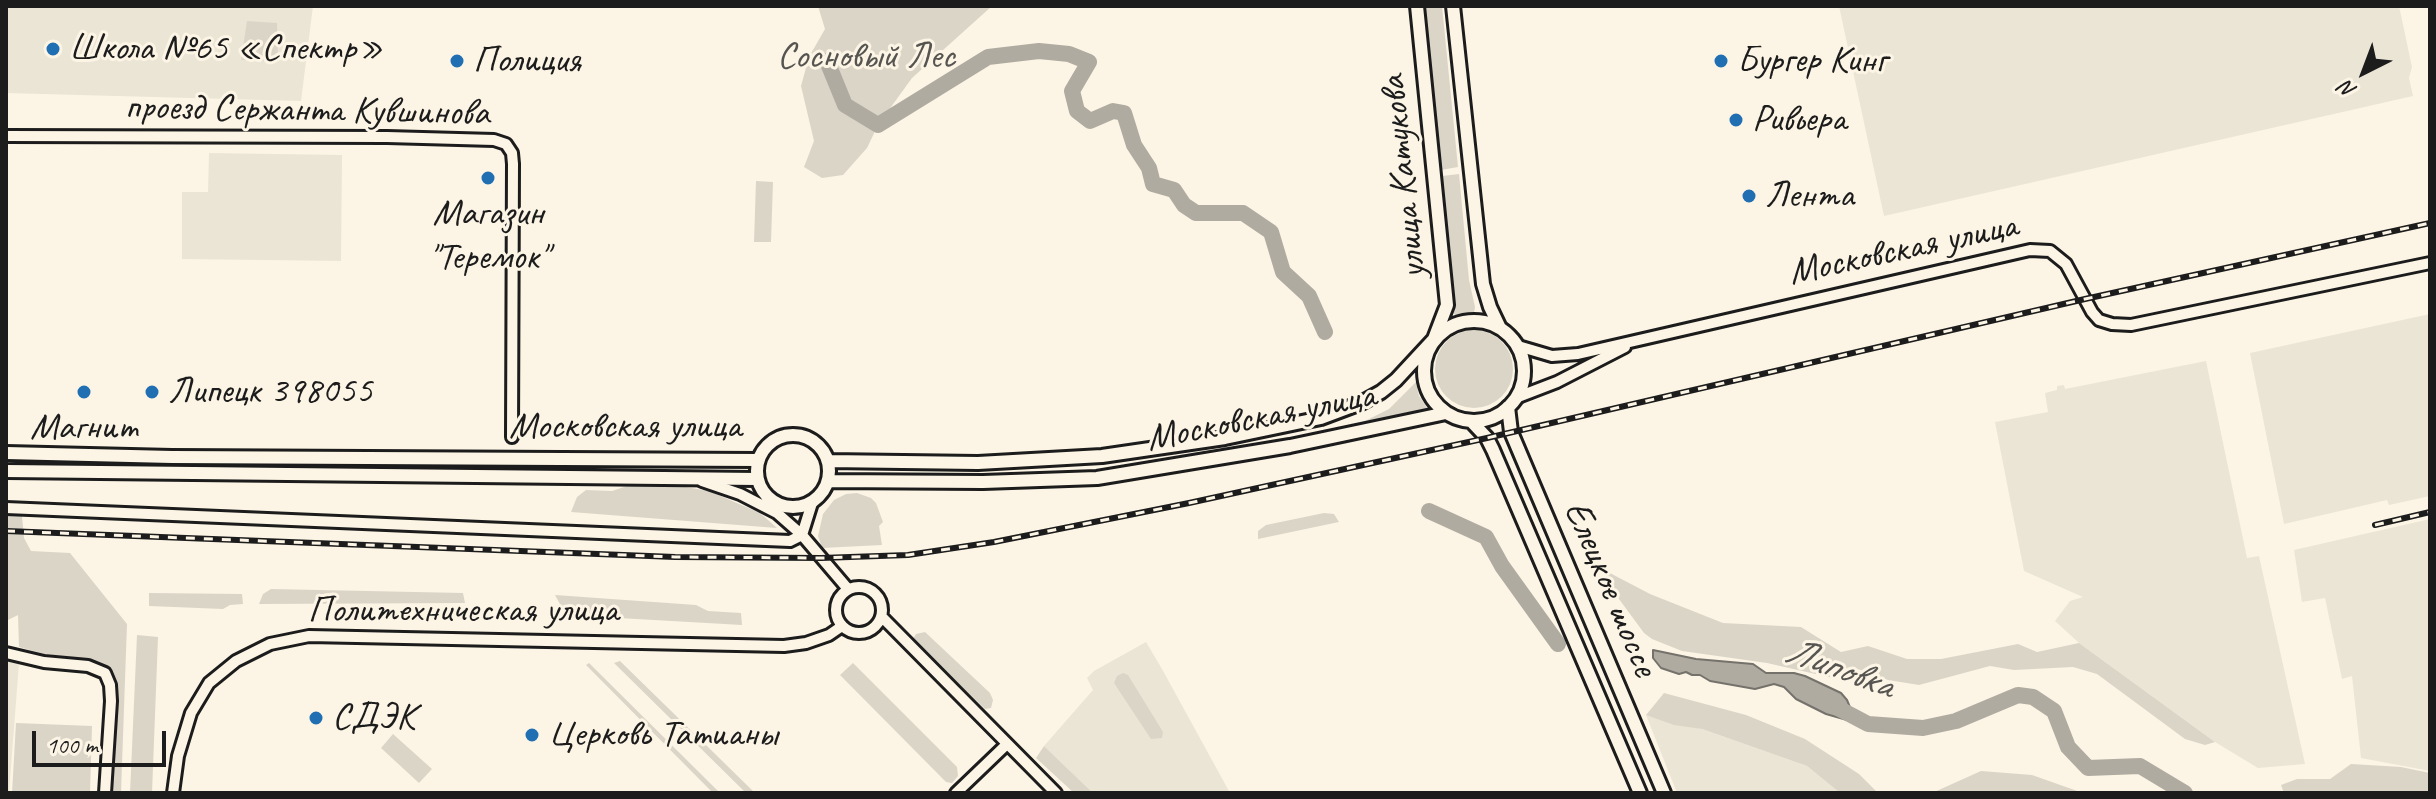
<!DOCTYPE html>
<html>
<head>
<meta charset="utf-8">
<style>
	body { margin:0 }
	#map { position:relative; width:2436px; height:799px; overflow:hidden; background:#fcf5e5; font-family:Caveat,sans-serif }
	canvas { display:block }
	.frame { position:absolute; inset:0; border:8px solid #1c1c1c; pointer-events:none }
	.north { position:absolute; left:2324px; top:32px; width:80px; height:80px; -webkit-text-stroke:6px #fcf5e5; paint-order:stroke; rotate:222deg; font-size:22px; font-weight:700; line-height:32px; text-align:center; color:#1c1c1c }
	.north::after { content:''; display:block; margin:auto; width:28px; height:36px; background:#1c1c1c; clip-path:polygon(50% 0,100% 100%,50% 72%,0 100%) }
	.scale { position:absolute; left:32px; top:731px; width:134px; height:36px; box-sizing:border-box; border:4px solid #1c1c1c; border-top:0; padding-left:10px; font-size:24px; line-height:28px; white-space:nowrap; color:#1c1c1c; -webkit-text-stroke:6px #fcf5e5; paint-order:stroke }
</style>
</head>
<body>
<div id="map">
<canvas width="2436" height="799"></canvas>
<div class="frame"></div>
<div class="north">N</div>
<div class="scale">100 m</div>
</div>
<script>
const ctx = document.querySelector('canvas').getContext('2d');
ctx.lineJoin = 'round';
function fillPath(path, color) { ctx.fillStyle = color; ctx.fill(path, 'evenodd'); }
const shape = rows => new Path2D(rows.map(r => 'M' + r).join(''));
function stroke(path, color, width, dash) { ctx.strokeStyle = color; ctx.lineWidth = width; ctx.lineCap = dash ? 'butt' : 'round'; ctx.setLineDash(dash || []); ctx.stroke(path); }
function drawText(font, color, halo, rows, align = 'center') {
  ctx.font = font + ' Caveat,sans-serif'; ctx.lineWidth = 6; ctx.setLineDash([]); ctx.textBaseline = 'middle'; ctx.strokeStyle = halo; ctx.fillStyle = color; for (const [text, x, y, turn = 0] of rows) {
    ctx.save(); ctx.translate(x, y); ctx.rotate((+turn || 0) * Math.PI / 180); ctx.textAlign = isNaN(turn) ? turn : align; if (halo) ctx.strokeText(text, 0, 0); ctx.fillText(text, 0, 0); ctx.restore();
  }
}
fillPath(shape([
	[6,6,313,6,301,101,6,93],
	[1839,6,2399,6,2412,67,2409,78,2413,96,1884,216],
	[209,153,342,155,341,261,182,259,182,192,208,192],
	[2430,314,2430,496,2389,505,2387,500,2284,524,2250,353],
	[2206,361,2247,558,2259,556,2305,764,2258,768,2215,742,2079,643,2055,621,2070,601,2083,597,2024,571,1995,422,2048,412,2045,393,2057,390,2057,386,2064,385,2065,389],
	[2430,519,2430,771,2361,758,2352,676,2342,679,2325,598,2302,602,2294,550],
	[1146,642,1162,669,1230,793,1093,793,1044,746,1093,690,1087,678,1094,671],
	[6,659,19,663,9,793,6,793],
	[1646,715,1702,729,1807,766,1840,793,1677,793]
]), '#ebe5d6');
fillPath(shape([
	[818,6,992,6,912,78,878,125,867,148,843,175,822,178,804,167,814,141,801,86,809,57,825,29],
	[1425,6,1442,6,1458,167,1441,170],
	[247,21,277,23,278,62,241,60],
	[1459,174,1469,280,1475,307,1474,313,1455,315,1452,311,1453,291,1442,176],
	[756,181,773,182,771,242,754,242],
	'1435 369a39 39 0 1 1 78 0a39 39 0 1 1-78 0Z',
	[1416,382,1419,396,1428,409,1355,426,1389,409],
	[633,484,680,486,709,491,760,513,777,528,571,512,577,497,586,490,612,491],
	[857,493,871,498,876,503,883,522,879,526,882,545,822,548,818,536,823,514,834,500,846,494],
	[1324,513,1334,514,1339,522,1258,539,1258,531,1266,525],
	[6,515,22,516,24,538,31,551,70,553,127,624,121,793,109,793,114,683,112,672,100,663,89,659,44,654,19,647,18,615,6,621],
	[1608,572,1650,594,1723,623,1801,627,1841,652,1868,646,1907,659,1941,659,2018,644,2037,652,2079,643,2215,742,2205,745,2185,739,2097,674,2073,667,2014,670,1990,666,1919,685,1888,680,1852,667,1833,678,1767,663,1682,651,1652,639,1644,633,1605,580],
	[271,589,463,593,465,603,259,604,263,594],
	[149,593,242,594,243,604,230,605,223,609,149,606],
	[555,595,696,605,708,611,741,613,742,625,566,615],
	[925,632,990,693,993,700,991,708,985,709,913,639,916,634],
	[137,635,158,637,152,793,130,793],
	[620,661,755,793,746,793,614,663],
	[589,663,720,793,713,793,586,665],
	[853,663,957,767,958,776,952,783,946,782,840,675],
	[1123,673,1128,675,1163,732,1162,738,1151,739,1114,683,1117,676],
	[1664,693,1746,715,1805,739,1859,774,1878,793,1840,793,1807,766,1702,729,1674,725,1646,715],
	[16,723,92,726,90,793,12,793],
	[393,734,432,769,419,783,381,748],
	[1044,746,1093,793,1074,793,1036,758],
	[2351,764,2401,767,2430,773,2430,793,2284,793,2281,785,2297,779,2330,779],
	[1981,771,2032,775,2083,793,1932,793]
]), '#dbd5c8');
const water = shape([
	[1653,650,1696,659,1753,664,1766,673,1794,673,1805,676,1841,693,1847,700,1854,717,1847,720,1826,714,1796,699,1784,687,1774,684,1755,689,1710,681,1700,675,1692,675,1686,672,1679,674,1661,668,1653,658,1653,650]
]);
fillPath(water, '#b0aba1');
stroke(water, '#75726c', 2);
stroke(shape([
	[827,61,845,105,878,125,988,57,1039,51,1069,54,1089,62,1072,91,1077,111,1090,121,1113,111,1124,113,1134,145,1149,168,1153,184,1174,190,1184,205,1196,213,1243,213,1271,232,1283,272,1309,296,1325,332],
	[1429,511,1486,537,1502,566,1558,644],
	[1834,706,1868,724,1923,728,1956,721,2018,695,2033,697,2054,711,2068,747,2088,768,2140,766,2185,793]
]), '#b0aba1', 16);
const minor = shape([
	[6,136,387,137,494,140,506,144,512,153,513,164,512,437],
	[1518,346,1552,356,1578,354,2030,250,2050,251,2066,264,2092,312,2099,320,2112,324,2131,325,2430,263],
	[1518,397,1557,382,1625,347],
	[702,481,740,494,777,513,802,535,848,589],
	[766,496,776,511],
	[6,508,790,541,802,535],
	[802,535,812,503],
	'836 610a23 23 0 1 1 46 0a23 23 0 1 1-46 0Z',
	[882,617,1056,793],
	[6,653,44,662,88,666,105,673,110,685,111,701,105,793],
	[173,793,178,756,191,713,209,683,236,661,270,644,309,636,784,646,806,643,829,635,842,626],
	[956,793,1006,745]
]);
const major = shape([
	[1453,6,1483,284,1490,307,1500,328],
	'1424 371a50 50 0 1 1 100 0a50 50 0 1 1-100 0Z',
	[1508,407,1511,432,1664,793],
	[1471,421,1487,438,1493,450,1640,793],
	'757 471a36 36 0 1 1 72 0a36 36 0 1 1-72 0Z',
	[6,453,172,457,757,460],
	[828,461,978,463,1102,456,1225,438,1321,418,1361,403,1381,392,1396,380,1434,339,1447,305,1417,6],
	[6,471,757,479],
	[828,481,983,482,1097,478,1290,446,1446,413]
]);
stroke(minor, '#1c1c1c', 16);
stroke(major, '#1c1c1c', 18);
stroke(minor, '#fcf5e5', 10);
stroke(major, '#fcf5e5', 12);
const rail = shape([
	[2375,525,2430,512],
	[6,531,675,557,821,558,908,555,994,542,1189,503,1487,438,2085,299,2430,223]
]);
stroke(rail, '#1c1c1c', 6);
stroke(rail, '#fcf5e5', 3, [9]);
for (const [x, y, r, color] of [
	[53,49,8,"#1f6fb2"],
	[457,61,8,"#1f6fb2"],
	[1721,61,8,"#1f6fb2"],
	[1736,120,8,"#1f6fb2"],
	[488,178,8,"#1f6fb2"],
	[1749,196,8,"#1f6fb2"],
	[84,392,8,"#1f6fb2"],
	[152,392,8,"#1f6fb2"],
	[316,718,8,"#1f6fb2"],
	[532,735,8,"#1f6fb2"]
]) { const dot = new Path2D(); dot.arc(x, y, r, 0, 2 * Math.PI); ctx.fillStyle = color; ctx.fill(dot); stroke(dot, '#fcf5e5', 3); }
drawText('38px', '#1c1c1c', '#fcf5e5', [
	["Школа №65 «Спектр»",69,49],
	["Полиция",473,61],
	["Бургер Кинг",1737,61],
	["Ривьера",1752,120],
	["Лента",1765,196],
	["Магазин",488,214,"center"],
	["\"Теремок\"",488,258,"center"],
	["Липецк 398055",168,392],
	["Магнит",84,428,"center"],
	["СДЭК",332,718],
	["Церковь Татианы",548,735]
], 'left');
drawText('38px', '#555450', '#fcf5e5', [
	["Сосновый Лес",866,57]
]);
drawText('38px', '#1c1c1c', '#fcf5e5', [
	["проезд Сержанта Кувшинова",307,111,1],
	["улица Катукова",1404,177,-96],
	["Московская улица",1903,250,-12],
	["Московская улица",1261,418,-11],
	["Московская улица",625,427],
	["Елецкое шоссе",1610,589,67],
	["Политехническая улица",463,611]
]);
drawText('italic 40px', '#575551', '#fcf5e5', [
	["Липовка",1839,669,20]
]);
</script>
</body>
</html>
